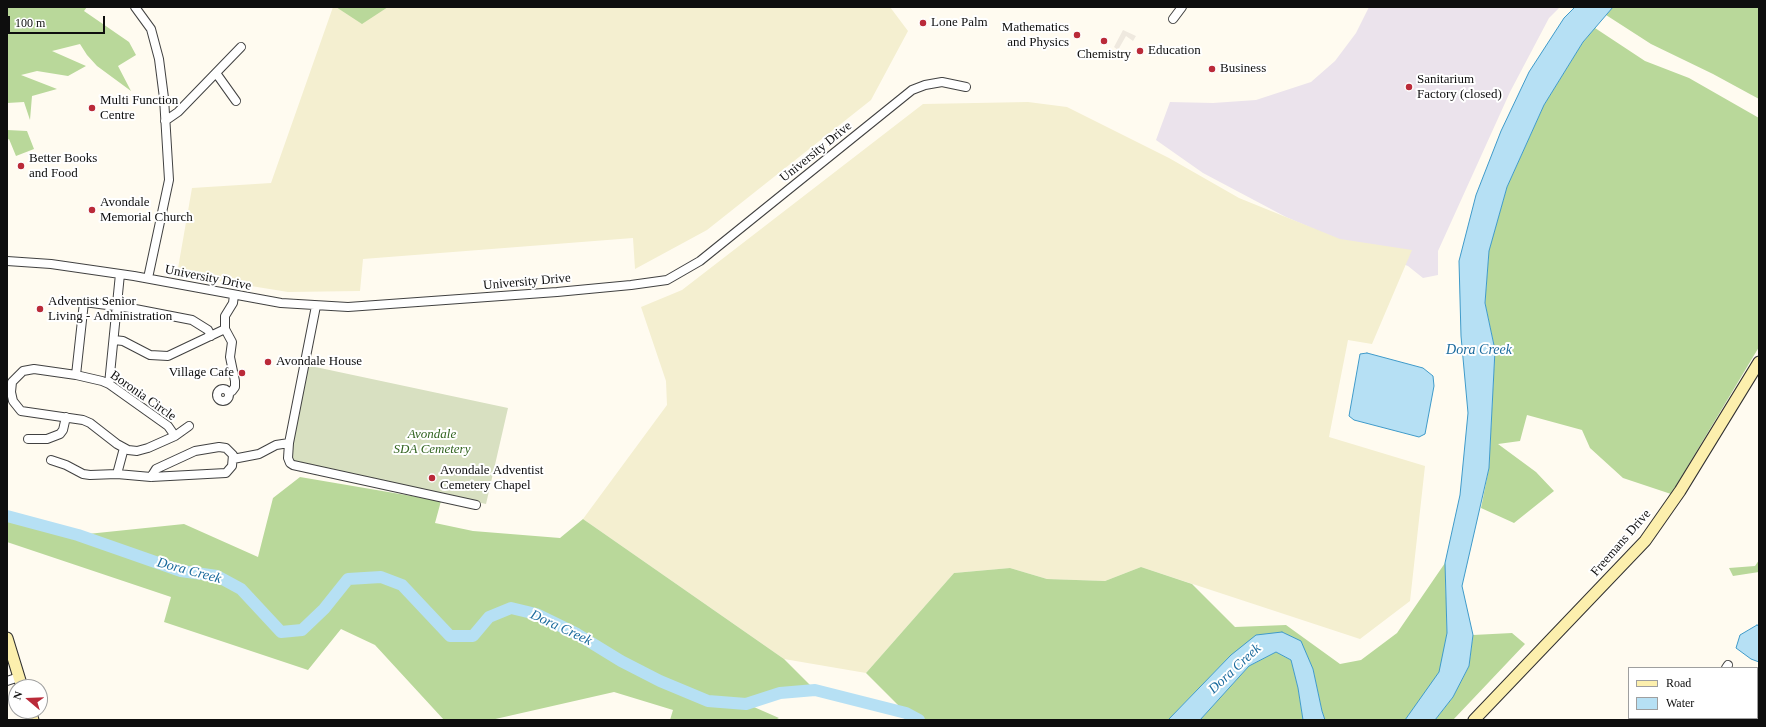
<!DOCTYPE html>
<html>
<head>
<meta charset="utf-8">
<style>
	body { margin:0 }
	#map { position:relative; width:1766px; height:727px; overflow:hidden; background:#fffbf0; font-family:"Times New Roman",serif }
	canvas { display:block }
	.frame { position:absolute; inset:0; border:8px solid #0e0e0e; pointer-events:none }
	.legend { position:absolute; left:1628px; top:667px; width:130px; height:52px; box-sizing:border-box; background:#fff; border:1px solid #9f9f9f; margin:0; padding:5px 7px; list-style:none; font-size:12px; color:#0e0e0e }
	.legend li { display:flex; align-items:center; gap:8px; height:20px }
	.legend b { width:20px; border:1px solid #9f9f9f }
	.north { position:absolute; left:8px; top:679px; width:40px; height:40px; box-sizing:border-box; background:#fff; border:1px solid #9f9f9f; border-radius:50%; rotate:289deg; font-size:11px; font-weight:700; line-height:16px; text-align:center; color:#0e0e0e }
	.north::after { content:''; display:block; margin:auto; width:14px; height:18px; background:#ba2a39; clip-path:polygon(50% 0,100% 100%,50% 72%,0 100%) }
	.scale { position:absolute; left:8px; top:16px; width:97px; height:18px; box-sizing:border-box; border:2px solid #0e0e0e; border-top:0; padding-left:5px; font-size:12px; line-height:14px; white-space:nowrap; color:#0e0e0e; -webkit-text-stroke:3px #fff; paint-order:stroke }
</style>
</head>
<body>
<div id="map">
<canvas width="1766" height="727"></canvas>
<div class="frame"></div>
<ul class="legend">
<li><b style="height:5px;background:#fcefad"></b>Road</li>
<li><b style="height:11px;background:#b6e0f4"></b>Water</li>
</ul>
<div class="north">N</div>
<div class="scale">100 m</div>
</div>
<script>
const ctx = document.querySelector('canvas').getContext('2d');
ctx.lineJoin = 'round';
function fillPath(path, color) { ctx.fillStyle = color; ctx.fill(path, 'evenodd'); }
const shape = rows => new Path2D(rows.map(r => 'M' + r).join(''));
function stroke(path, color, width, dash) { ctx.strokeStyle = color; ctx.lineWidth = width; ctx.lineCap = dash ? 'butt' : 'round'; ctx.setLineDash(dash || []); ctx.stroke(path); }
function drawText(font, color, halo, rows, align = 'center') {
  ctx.font = font + ' "Times New Roman",serif'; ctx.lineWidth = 4; ctx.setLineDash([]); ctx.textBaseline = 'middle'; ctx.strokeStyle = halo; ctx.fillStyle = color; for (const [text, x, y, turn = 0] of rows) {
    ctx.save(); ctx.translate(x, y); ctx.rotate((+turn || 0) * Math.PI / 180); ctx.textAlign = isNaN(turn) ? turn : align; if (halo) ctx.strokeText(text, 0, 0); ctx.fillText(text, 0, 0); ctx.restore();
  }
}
fillPath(shape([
	[1369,7,1560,7,1549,18,1510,92,1438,251,1438,275,1423,278,1408,266,1349,244,1286,217,1203,173,1156,140,1170,102,1213,103,1256,100,1311,82,1335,61,1356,33]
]), '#ebe3ec');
fillPath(shape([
	[333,7,890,7,908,31,871,100,707,230,635,269,633,238,363,259,360,291,288,292,177,274,192,188,271,183],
	[1028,102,1067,107,1169,158,1239,198,1340,239,1412,250,1372,344,1348,340,1329,437,1425,466,1410,601,1360,639,1141,567,1105,581,1047,579,1010,568,954,573,866,673,784,659,583,519,667,405,666,381,641,307,682,290,923,104]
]), '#f4efd0');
fillPath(shape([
	[7,7,87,7,84,11,129,42,136,55,118,66,131,91,97,66,87,55,80,44,52,51,86,66,68,76,37,71,21,75,57,89,32,96,30,120,24,102,7,103],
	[336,7,388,7,362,24],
	[1613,7,1759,7,1759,99,1713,74,1651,44,1606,15],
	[1595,28,1645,61,1689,78,1759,118,1759,347,1671,494,1623,478,1590,448,1582,430,1527,415,1520,441,1498,444,1536,472,1554,491,1514,523,1481,508,1489,468,1495,350,1485,303,1489,250,1507,187,1544,105,1583,42],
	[7,130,27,131,34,149,16,156,9,139,7,140],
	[300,477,441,501,435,523,473,531,560,538,583,519,784,659,815,690,780,693,747,704,779,718,775,720,670,720,673,710,614,692,491,720,444,720,375,645,341,629,308,670,164,622,171,597,7,542,7,516,78,535,184,524,258,557,273,498],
	[1759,560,1759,572,1733,576,1729,568,1755,566],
	[1445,563,1447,633,1440,672,1405,720,1325,720,1322,711,1313,669,1301,642,1282,632,1231,655,1168,720,919,720,906,713,866,673,954,573,1010,568,1047,579,1105,581,1141,567,1192,584,1235,627,1286,625,1340,664,1361,660,1397,633],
	[1512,633,1525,644,1453,720,1435,720,1453,697,1469,666,1473,635],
	[1276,652,1291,660,1298,688,1303,720,1200,720,1249,666]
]), '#b9d89a');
fillPath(shape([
	[306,365,508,408,486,504,295,463,292,459,291,446]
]), '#d8e0c1');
fillPath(shape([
	[1123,30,1136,36,1133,41,1126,36,1118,50,1114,47]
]), '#efe9df');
const water = shape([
	[1575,7,1613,7,1583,42,1544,105,1507,187,1489,251,1485,303,1495,350,1489,468,1462,586,1473,635,1469,666,1453,697,1435,720,1405,720,1439,672,1447,633,1445,563,1460,495,1468,413,1461,336,1459,261,1476,195,1501,131,1529,72,1564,18,1575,7],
	[1367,353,1423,368,1433,376,1434,386,1425,434,1419,437,1354,420,1349,416,1360,354,1367,353],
	[1757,625,1759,626,1759,662,1751,659,1736,648,1740,635,1757,625],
	[1282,632,1301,641,1313,669,1322,711,1325,720,1303,720,1298,688,1291,660,1276,652,1249,666,1200,720,1168,720,1231,655,1256,635,1282,632]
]);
fillPath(water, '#b6e0f4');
stroke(water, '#3f9ac9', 1);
stroke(shape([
	[7,516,78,535,181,571,217,576,241,589,281,632,302,630,324,609,348,579,381,577,402,585,450,636,473,636,489,617,511,608,536,614,577,634,621,661,660,681,708,701,746,704,780,693,815,690,906,713,919,720]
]), '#b6e0f4', 12);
const street = shape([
	[135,7,151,29,159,59,164,98,169,180,148,278],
	[1173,19,1182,7],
	[216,73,236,101],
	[165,121,178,112,241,47],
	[7,261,51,264,134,276,281,303,348,307,557,292,631,285,667,280,700,261,912,90,925,85,942,82,966,87],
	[316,306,289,443,288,458,290,463,293,465,476,505],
	[225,329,232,342,230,357,235,381,235,387,232,391,228,392],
	[225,329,225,316,233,303,234,295],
	[114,340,123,341,150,355,168,356,225,329],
	[76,375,84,302,130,308,192,320,208,330,211,336],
	[109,384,120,274],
	'217 395a6 6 0 1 1 12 0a6 6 0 1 1-12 0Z',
	[175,436,168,426,109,384,102,381,76,375,34,369,23,371,12,382,11,392,13,401,21,411,83,420,90,423,117,444,128,450,137,451,148,448,175,436,189,426],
	[28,439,47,439,60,434,63,430,66,417],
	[233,459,259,454,276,445,289,443],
	[51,460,66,465,83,474,90,475,117,474,151,477,226,473,232,466,233,455,226,448,219,447,195,451,156,469,151,477],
	[117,474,124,448],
	[1726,668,1728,665],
	[7,681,19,677],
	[1757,713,1759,715],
	[1677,720,1679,718]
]);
const secondary = shape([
	[7,638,22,687],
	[30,711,33,720],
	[1474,720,1645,541,1680,491,1759,362]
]);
stroke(street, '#414141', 10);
stroke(secondary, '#303030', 13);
stroke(street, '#fff', 8);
stroke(secondary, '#fcefad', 11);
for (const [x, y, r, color] of [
	[923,23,4,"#ba2a39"],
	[1077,35,4,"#ba2a39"],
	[1104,41,4,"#ba2a39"],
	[1140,51,4,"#ba2a39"],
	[1212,69,4,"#ba2a39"],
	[1409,87,4,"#ba2a39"],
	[92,108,4,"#ba2a39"],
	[21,166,4,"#ba2a39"],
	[92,210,4,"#ba2a39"],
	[40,309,4,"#ba2a39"],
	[268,362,4,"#ba2a39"],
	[242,373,4,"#ba2a39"],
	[432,478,4,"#ba2a39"]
]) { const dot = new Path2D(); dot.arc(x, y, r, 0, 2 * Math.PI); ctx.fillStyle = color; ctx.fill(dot); stroke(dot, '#fff', 1.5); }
drawText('13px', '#0e0e0e', '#fff', [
	["Lone Palm",931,23],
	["Mathematics",1069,28,"right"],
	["and Physics",1069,43,"right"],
	["Education",1148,51],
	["Chemistry",1104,55,"center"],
	["Business",1220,69],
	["Sanitarium",1417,80],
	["Factory (closed)",1417,95],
	["Multi Function",100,101],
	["Centre",100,116],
	["Better Books",29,159],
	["and Food",29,174],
	["Avondale",100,203],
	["Memorial Church",100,218],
	["Adventist Senior",48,302],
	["Living - Administration",48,317],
	["Avondale House",276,362],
	["Village Cafe",234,373,"right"],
	["Avondale Adventist",440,471],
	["Cemetery Chapel",440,486]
], 'left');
drawText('13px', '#0e0e0e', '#fff', [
	["University Drive",816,152,-39],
	["University Drive",208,278,11],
	["University Drive",527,282,-5],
	["Boronia Circle",143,396,35],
	["Freemans Drive",1621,543,-49]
]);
drawText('italic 13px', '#326420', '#fff', [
	["Avondale",432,435],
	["SDA Cemetery",432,450]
]);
drawText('italic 14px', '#1b6b9d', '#fff', [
	["Dora Creek",1479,350],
	["Dora Creek",189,571,15],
	["Dora Creek",561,628,25],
	["Dora Creek",1235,669,-43]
]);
</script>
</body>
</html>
